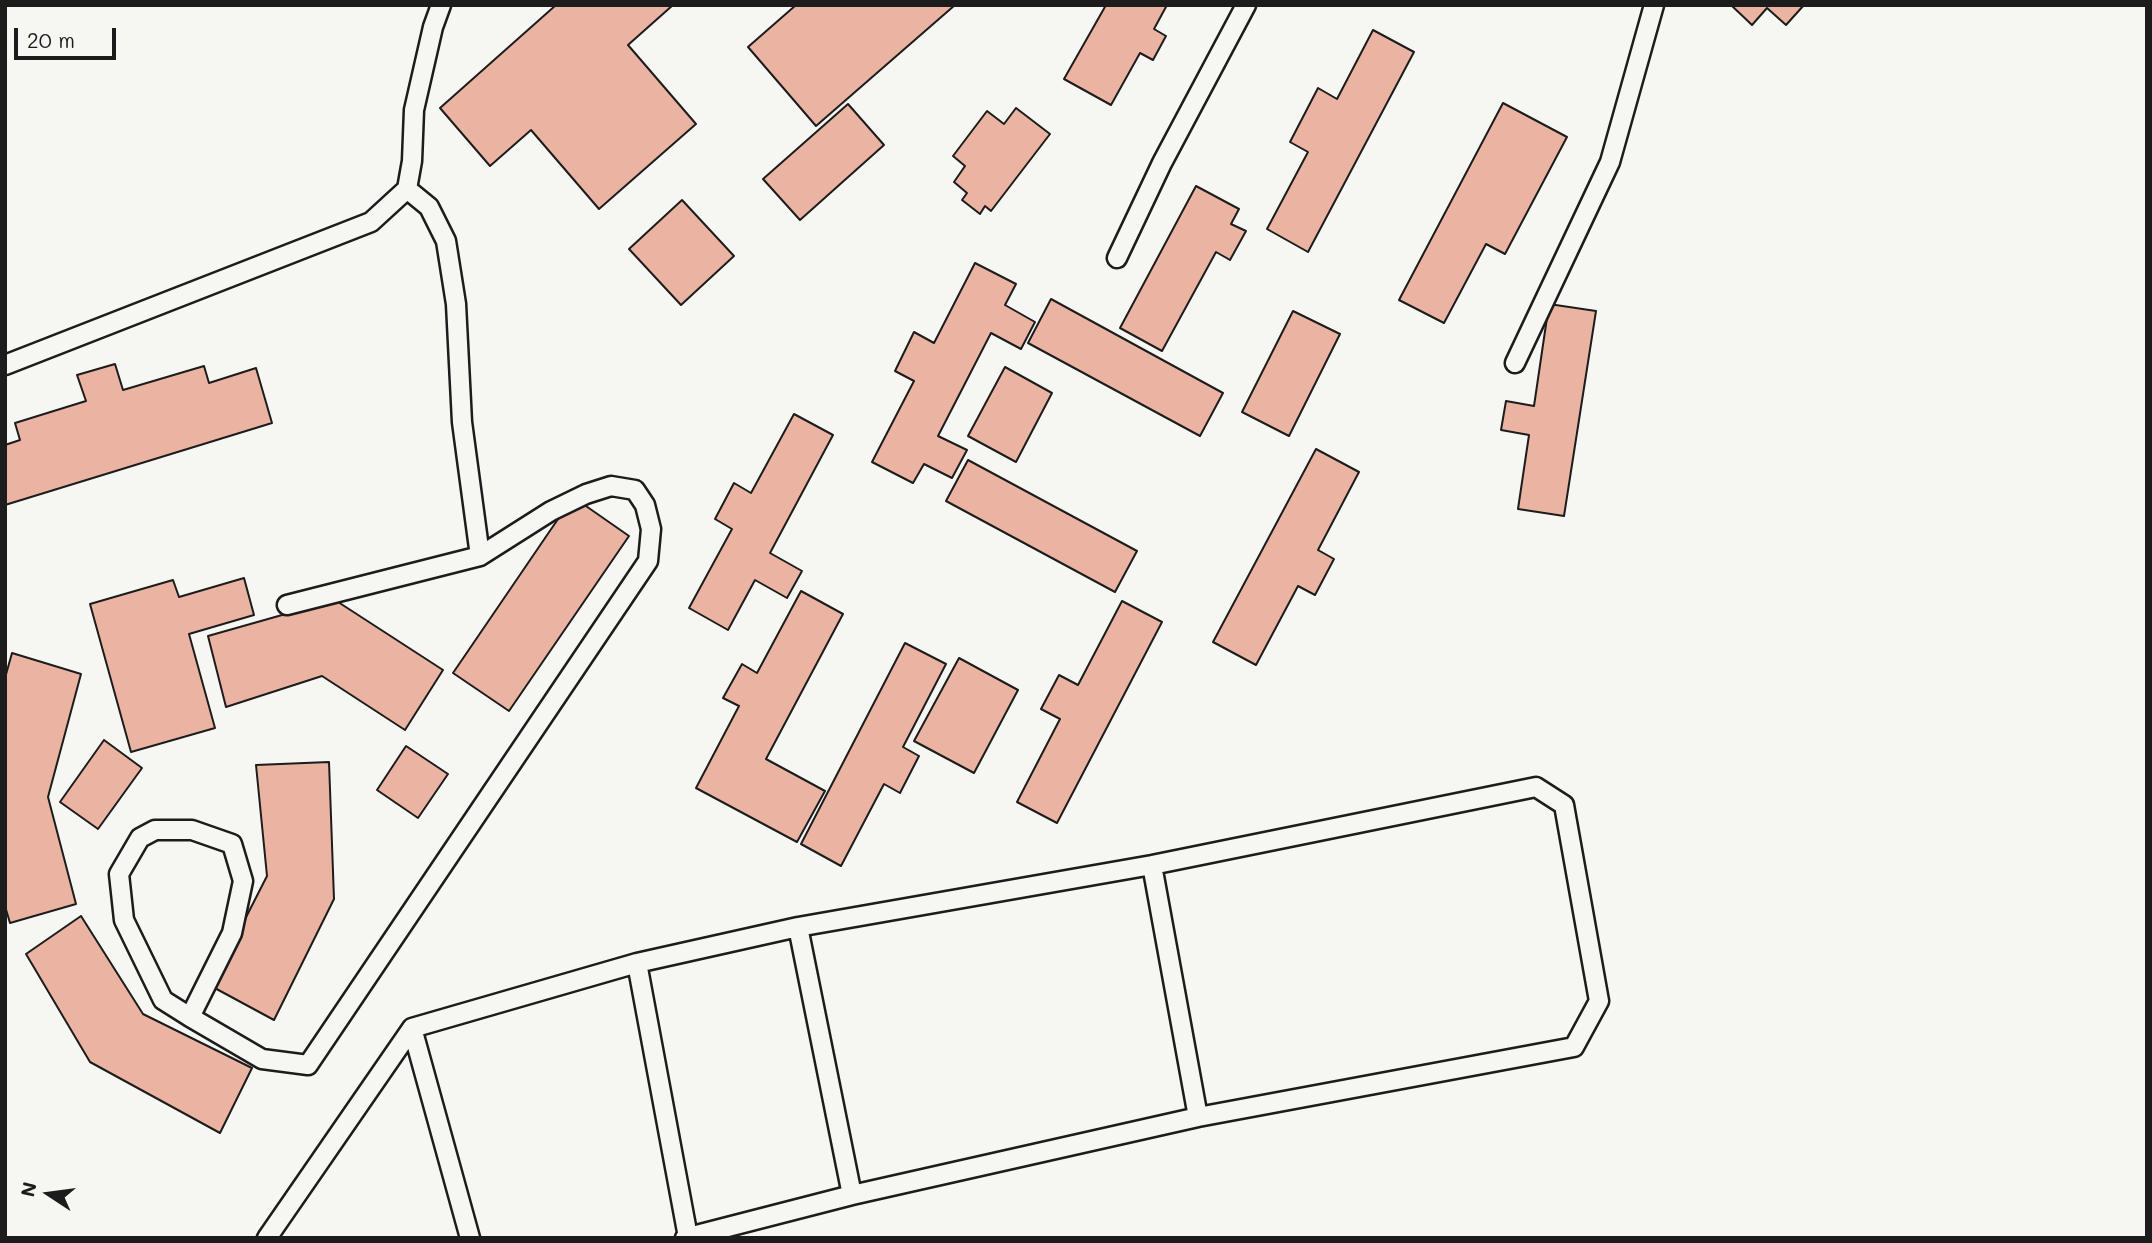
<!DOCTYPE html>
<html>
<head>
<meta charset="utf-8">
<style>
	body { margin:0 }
	#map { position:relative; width:2152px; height:1243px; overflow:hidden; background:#f6f6f2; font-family:Mali,sans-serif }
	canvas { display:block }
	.frame { position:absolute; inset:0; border:7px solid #1c1c1c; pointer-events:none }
	.north { position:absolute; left:14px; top:1159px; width:70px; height:70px; -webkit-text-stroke:5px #f6f6f2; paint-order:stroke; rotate:283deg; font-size:19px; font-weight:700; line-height:28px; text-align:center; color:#1c1c1c }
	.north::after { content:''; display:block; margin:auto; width:24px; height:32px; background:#1c1c1c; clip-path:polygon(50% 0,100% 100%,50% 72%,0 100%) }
	.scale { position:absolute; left:14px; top:28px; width:102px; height:32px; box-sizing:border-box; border:4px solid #1c1c1c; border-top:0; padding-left:9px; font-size:21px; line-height:24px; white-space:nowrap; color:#1c1c1c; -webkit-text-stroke:5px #f6f6f2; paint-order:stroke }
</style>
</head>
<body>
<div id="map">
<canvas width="2152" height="1243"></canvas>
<div class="frame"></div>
<div class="north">N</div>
<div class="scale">20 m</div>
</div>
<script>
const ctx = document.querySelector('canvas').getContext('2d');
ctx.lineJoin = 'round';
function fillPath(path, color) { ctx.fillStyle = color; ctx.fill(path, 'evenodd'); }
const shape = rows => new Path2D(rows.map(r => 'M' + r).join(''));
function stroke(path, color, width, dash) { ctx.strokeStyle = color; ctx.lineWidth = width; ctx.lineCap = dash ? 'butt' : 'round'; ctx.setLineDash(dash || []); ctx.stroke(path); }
const building = shape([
	[556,5,673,5,628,45,696,124,599,209,531,130,490,166,440,108,556,5],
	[796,5,955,5,816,126,748,47,796,5],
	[1106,5,1167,5,1154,29,1166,36,1153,60,1140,53,1111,105,1064,79,1106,5],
	[1731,5,1804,5,1786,25,1767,8,1752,25,1731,5],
	[1373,30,1414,52,1308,252,1267,229,1308,152,1290,142,1318,88,1337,99,1373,30],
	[1503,103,1567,137,1505,254,1486,244,1444,323,1399,300,1503,103],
	[848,104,884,145,800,220,763,179,848,104],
	[1016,108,1050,134,991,211,985,206,980,214,962,200,967,193,954,182,965,166,953,156,987,111,1004,124,1016,108],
	[1196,186,1239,209,1231,224,1246,231,1230,260,1216,252,1162,351,1120,328,1196,186],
	[682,200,734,256,681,305,629,249,682,200],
	[975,263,1016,284,1005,305,1035,322,1021,349,991,333,938,436,967,450,952,478,924,464,913,483,872,462,914,381,895,371,914,332,934,343,975,263],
	[1051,299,1223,393,1200,436,1028,343,1051,299],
	[1549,304,1596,311,1564,516,1518,509,1529,435,1501,430,1506,401,1534,406,1549,304],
	[1293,311,1340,334,1289,436,1242,412,1293,311],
	[115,364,123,390,204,366,209,383,256,368,272,423,5,505,5,445,20,440,15,423,86,401,77,375,115,364],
	[1005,367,1052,393,1016,462,968,436,1005,367],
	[794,414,833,435,770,553,802,571,787,598,755,580,728,630,689,608,732,529,715,519,734,483,751,493,794,414],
	[1316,449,1359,472,1318,550,1334,559,1315,595,1298,586,1256,665,1213,642,1316,449],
	[968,460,1137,551,1115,592,946,501,968,460],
	[573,497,629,536,509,711,453,673,573,497],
	[244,578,254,615,189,634,215,728,131,752,90,604,173,580,179,597,244,578],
	[801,591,843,614,766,759,825,791,797,842,696,788,739,706,723,698,742,664,757,673,801,591],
	[335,600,443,670,405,730,322,676,226,707,208,636,335,600],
	[1122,601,1162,622,1057,823,1017,802,1060,719,1041,709,1059,675,1078,685,1122,601],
	[905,643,946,664,903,747,919,756,900,793,884,784,841,866,801,844,905,643],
	[12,653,81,674,48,797,76,904,10,923,5,906,5,678,12,653],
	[959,658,1018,690,974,773,914,741,959,658],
	[104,740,142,768,98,829,60,802,104,740],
	[406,746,448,774,418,818,377,790,406,746],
	[329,762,334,899,274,1020,211,986,267,876,256,765,329,762],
	[81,916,143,1014,252,1068,220,1133,90,1062,26,954,81,916]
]);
fillPath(building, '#ebb3a2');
stroke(building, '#1c1c1c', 2);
const lane = shape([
	[407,189,429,207,446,241,456,304,462,422,480,556],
	[1117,258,1162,163,1246,5],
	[1515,363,1610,162,1654,5],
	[5,365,371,222,407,189,412,161,414,110,433,27,441,5],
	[1152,865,1198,1117],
	[798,927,852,1195],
	[637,963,688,1237],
	[190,1017,232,933,243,881,232,844,192,830,155,830,140,838,119,874,124,920,163,1000,190,1017,262,1059,308,1065,648,561,651,529,645,505,635,490,611,486,586,494,551,511,480,556,287,605],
	[412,1028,470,1238],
	[267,1238,412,1028,637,963,798,927,1152,865,1536,787,1564,805,1599,1001,1574,1047,1198,1117,852,1195,685,1238]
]);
stroke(lane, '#1c1c1c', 23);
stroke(lane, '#f6f6f2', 18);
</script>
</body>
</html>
